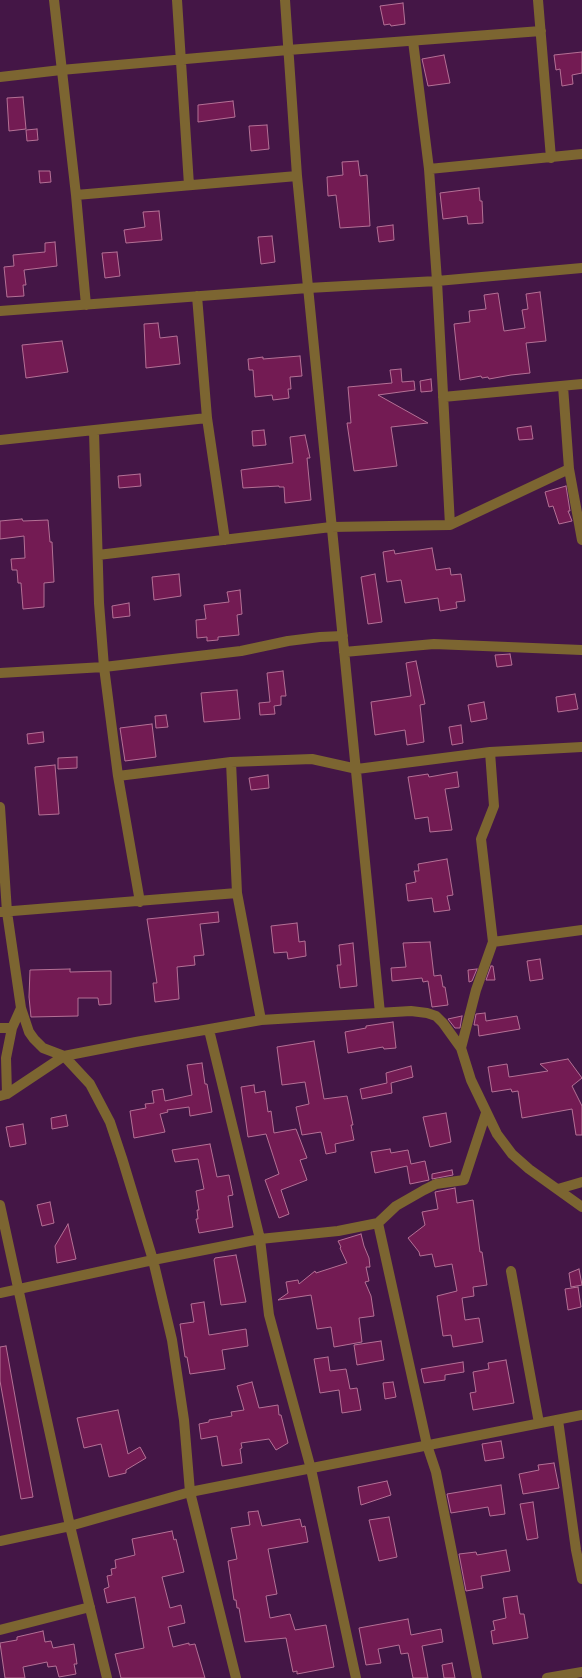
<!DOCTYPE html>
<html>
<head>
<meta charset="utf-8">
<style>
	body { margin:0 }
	canvas { display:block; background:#441646 }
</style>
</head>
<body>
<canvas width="582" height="1678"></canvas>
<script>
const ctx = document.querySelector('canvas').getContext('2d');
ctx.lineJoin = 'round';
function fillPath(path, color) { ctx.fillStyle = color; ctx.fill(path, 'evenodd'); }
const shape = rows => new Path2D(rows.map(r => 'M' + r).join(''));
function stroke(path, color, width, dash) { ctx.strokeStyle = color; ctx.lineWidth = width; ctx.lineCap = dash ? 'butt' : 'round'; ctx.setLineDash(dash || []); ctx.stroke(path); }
const building = shape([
	[403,3,405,24,391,26,390,24,384,25,380,6,403,3],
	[582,52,582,73,572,75,573,84,562,86,560,69,556,70,554,55,582,52],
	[444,55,450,83,428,86,422,59,444,55],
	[23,97,26,129,9,131,7,98,23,97],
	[233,101,235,117,198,122,198,105,233,101],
	[267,125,269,149,251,151,249,126,267,125],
	[37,129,38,140,27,141,26,130,37,129],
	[358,161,360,176,367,175,370,226,340,228,336,195,328,196,327,177,343,175,342,162,358,161],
	[39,171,50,171,51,182,40,183,39,171],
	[479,188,480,201,482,201,483,223,468,224,467,216,443,219,440,193,479,188],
	[159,211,162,240,126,243,124,230,145,227,143,212,159,211],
	[393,225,394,240,379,242,377,227,393,225],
	[272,236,275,262,261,264,258,237,272,236],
	[55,242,57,266,24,270,26,285,23,285,24,296,7,297,4,267,14,266,13,255,45,252,45,243,55,242],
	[117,252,120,276,105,278,102,253,117,252],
	[540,292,546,341,526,343,530,373,511,375,489,379,488,377,482,378,481,376,460,380,454,324,470,322,469,311,486,309,484,295,498,293,504,331,525,328,522,310,528,309,526,294,540,292],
	[158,323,160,338,177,336,180,364,146,368,144,324,158,323],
	[62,341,68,372,26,378,22,345,62,341],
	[300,356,302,376,290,377,291,389,288,389,289,398,273,400,272,395,255,397,253,370,249,370,248,359,263,357,263,359,300,356],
	[401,369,402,382,414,381,415,390,378,395,428,423,391,427,397,466,354,471,347,423,351,423,348,387,392,383,390,370,401,369],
	[431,379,432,391,421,392,420,381,431,379],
	[531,426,533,439,519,440,517,428,531,426],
	[264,430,266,445,253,446,252,431,264,430],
	[305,435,310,458,307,458,311,500,285,503,284,487,279,487,279,486,243,488,241,470,293,463,290,437,305,435],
	[140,474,141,486,119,488,118,476,140,474],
	[566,486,570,511,568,511,572,521,559,524,553,506,549,507,545,492,566,486],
	[22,519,23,521,48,520,50,542,52,542,54,582,44,583,44,607,23,609,21,583,18,583,17,570,12,570,11,559,25,558,24,536,0,539,0,521,22,519],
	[432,548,436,570,450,568,451,575,461,574,465,601,456,602,457,608,440,611,438,598,405,603,401,580,387,582,383,552,394,550,395,554,432,548],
	[179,574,181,596,154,600,152,577,179,574],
	[375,574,382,622,368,624,361,577,375,574],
	[240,590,242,614,237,615,239,635,218,637,218,640,207,641,207,637,197,638,196,620,206,619,204,605,229,602,227,592,240,590],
	[129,603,130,616,113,618,112,606,129,603],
	[510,654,512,665,497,667,495,655,510,654],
	[416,661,425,704,420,705,424,742,407,745,405,730,375,735,371,702,411,696,406,663,416,661],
	[283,671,286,696,281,696,281,705,274,706,275,714,260,715,259,703,270,702,267,673,283,671],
	[237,690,240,719,204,722,201,693,237,690],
	[575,694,578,709,558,712,556,697,575,694],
	[484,702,487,719,471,722,468,705,484,702],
	[166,715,168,727,156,728,155,716,166,715],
	[152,724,156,757,125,761,120,728,152,724],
	[461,725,463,743,452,745,449,727,461,725],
	[43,732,44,742,28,744,27,734,43,732],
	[77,757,77,768,58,769,58,758,77,757],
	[55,765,59,814,39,815,35,767,55,765],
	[457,772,459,787,445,789,452,830,430,832,428,817,415,819,408,777,428,774,429,777,457,772],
	[268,775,269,788,251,790,249,778,268,775],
	[447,859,453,895,447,896,450,910,434,912,432,898,408,901,406,884,416,882,414,871,419,871,418,864,447,859],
	[218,912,219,922,200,924,204,955,194,956,195,965,177,967,179,999,155,1002,153,983,157,983,147,919,218,912],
	[297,923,299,942,305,941,306,956,288,959,287,952,274,953,271,926,297,923],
	[430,942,434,976,441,975,443,987,445,987,448,1005,432,1007,428,981,423,982,422,978,392,981,391,968,406,967,403,943,430,942],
	[353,943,357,986,340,988,337,965,341,965,339,945,353,943],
	[540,959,543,979,530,981,527,961,540,959],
	[491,966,493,966,495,980,486,980,491,966],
	[70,969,70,972,111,971,111,1004,99,1005,98,998,78,998,78,1016,31,1017,29,997,30,970,70,969],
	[477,969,472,981,469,982,468,970,477,969],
	[485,1013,486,1021,517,1016,520,1029,479,1036,478,1025,474,1025,476,1014,485,1013],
	[462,1016,460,1028,455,1028,448,1019,462,1016],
	[393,1022,396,1048,384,1049,383,1047,348,1053,345,1032,366,1028,366,1026,393,1022],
	[314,1041,324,1099,347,1096,353,1125,351,1125,354,1140,335,1144,336,1152,326,1154,321,1132,302,1135,296,1107,309,1104,305,1082,282,1085,277,1047,314,1041],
	[568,1059,582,1078,572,1086,582,1106,582,1135,576,1135,572,1109,522,1118,518,1091,512,1092,511,1089,492,1092,488,1067,507,1064,509,1077,548,1071,540,1064,568,1059],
	[202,1063,205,1084,207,1084,212,1112,190,1116,189,1107,167,1110,168,1112,160,1114,165,1132,134,1138,130,1111,146,1108,145,1104,154,1103,152,1091,163,1089,165,1101,192,1095,187,1065,202,1063],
	[411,1066,413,1077,391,1083,392,1093,362,1099,360,1089,387,1083,386,1073,411,1066],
	[254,1085,255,1093,265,1091,268,1112,271,1111,274,1133,296,1129,307,1158,300,1160,307,1180,281,1190,289,1214,279,1218,265,1180,279,1174,266,1134,248,1137,241,1087,254,1085],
	[446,1113,451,1142,430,1147,423,1117,446,1113],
	[66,1115,68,1126,52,1129,51,1118,66,1115],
	[23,1124,26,1144,10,1147,6,1127,23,1124],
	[210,1144,217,1177,229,1175,233,1195,228,1196,233,1227,199,1233,196,1219,198,1219,197,1210,199,1210,196,1191,204,1189,198,1159,175,1162,172,1150,210,1144],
	[390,1149,391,1153,408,1150,411,1164,425,1161,429,1180,410,1184,407,1166,375,1173,371,1152,390,1149],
	[452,1170,453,1175,432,1179,432,1174,452,1170],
	[455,1188,457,1203,473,1200,480,1252,482,1252,487,1285,473,1287,474,1296,462,1298,465,1320,479,1318,483,1342,453,1347,451,1335,443,1336,437,1296,457,1291,452,1264,435,1267,432,1254,420,1256,419,1252,408,1238,425,1225,422,1212,438,1209,435,1192,455,1188],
	[50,1202,54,1223,42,1226,37,1205,50,1202],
	[68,1224,76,1259,57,1263,55,1246,68,1224],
	[361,1234,364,1246,369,1258,370,1267,366,1267,369,1281,365,1282,371,1296,374,1316,359,1318,362,1342,334,1347,331,1327,317,1329,311,1295,278,1300,288,1293,286,1282,298,1280,299,1284,315,1271,316,1273,347,1263,340,1248,341,1247,338,1241,361,1234],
	[236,1255,246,1302,221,1305,214,1260,215,1258,236,1255],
	[579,1269,582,1285,571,1287,569,1273,579,1269],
	[578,1287,581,1307,568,1310,565,1289,578,1287],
	[204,1302,209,1335,246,1329,248,1346,222,1350,225,1369,190,1374,187,1357,185,1357,180,1324,194,1322,191,1304,204,1302],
	[381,1341,384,1360,357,1365,354,1345,381,1341],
	[6,1346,33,1497,21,1499,0,1381,0,1347,6,1346],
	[328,1357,330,1371,346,1369,350,1389,357,1388,361,1410,342,1413,339,1390,320,1393,314,1359,328,1357],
	[506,1360,514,1403,473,1410,470,1393,476,1392,473,1372,489,1369,488,1363,506,1360],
	[463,1362,464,1372,445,1375,445,1380,424,1383,421,1369,463,1362],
	[252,1382,259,1408,278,1405,279,1415,281,1415,288,1443,276,1450,269,1439,241,1443,242,1448,240,1449,242,1463,222,1466,217,1436,201,1439,199,1424,209,1422,209,1420,232,1416,231,1412,244,1410,237,1386,252,1382],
	[393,1382,396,1397,385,1399,383,1383,393,1382],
	[118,1410,128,1454,140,1447,146,1458,126,1470,126,1473,109,1477,101,1444,84,1448,77,1418,118,1410],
	[501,1441,504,1458,485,1461,482,1444,501,1441],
	[554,1463,559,1488,523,1494,519,1474,539,1470,538,1465,554,1463],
	[387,1481,391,1495,361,1505,358,1487,387,1481],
	[501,1485,505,1514,490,1516,488,1507,451,1513,447,1494,501,1485],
	[533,1502,538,1538,527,1540,520,1504,533,1502],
	[258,1511,262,1526,300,1519,302,1527,305,1526,308,1542,268,1549,277,1594,266,1596,270,1618,290,1614,295,1630,326,1625,334,1667,297,1674,297,1671,293,1672,286,1638,245,1642,239,1608,237,1608,236,1600,234,1600,228,1561,237,1559,231,1528,250,1525,248,1512,258,1511],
	[389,1517,397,1557,379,1561,369,1520,389,1517],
	[172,1531,174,1540,176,1539,184,1572,162,1577,170,1608,181,1605,185,1623,168,1627,173,1647,189,1643,189,1645,195,1644,205,1678,121,1678,115,1654,144,1648,135,1597,107,1603,104,1589,109,1587,107,1576,112,1575,111,1569,116,1568,115,1560,135,1555,132,1539,172,1531],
	[506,1550,510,1571,481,1576,483,1588,466,1591,459,1554,476,1552,477,1555,506,1550],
	[517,1596,520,1614,524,1614,528,1638,493,1644,491,1631,495,1630,493,1621,506,1618,503,1598,517,1596],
	[408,1619,411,1635,441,1629,443,1642,422,1646,428,1678,413,1678,408,1653,401,1654,399,1645,378,1649,381,1663,366,1665,359,1628,408,1619],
	[43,1631,45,1642,51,1641,53,1648,74,1644,77,1664,74,1664,76,1674,59,1677,56,1666,48,1667,47,1662,23,1667,25,1678,5,1678,0,1643,17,1640,17,1637,43,1631],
	[452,1663,455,1678,444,1678,442,1665,452,1663]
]);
fillPath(building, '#731b53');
stroke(building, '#b47095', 1);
stroke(shape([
	[54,0,76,195,86,305],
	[177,0,189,185],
	[285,0,297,176,380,1013],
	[538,0,551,158],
	[413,41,429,169,437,281,450,525],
	[0,77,61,70,288,50,541,31],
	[429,169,582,154],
	[76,195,297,176],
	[197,296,207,418,225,540],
	[0,311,308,288,437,281,582,268],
	[563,386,569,469,582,540],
	[443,397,582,384],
	[94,431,99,603,104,667,118,776,140,902],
	[0,440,207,418],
	[98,555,331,527,450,525,569,469],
	[344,652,434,644,582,650],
	[0,673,104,667,241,651,288,641,320,637,343,636],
	[490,752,494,806,481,839,493,942],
	[231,762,237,893,261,1020],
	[118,776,231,762,312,759,357,769,490,752,582,747],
	[0,807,7,912,21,1008,29,1032,34,1039,43,1048,64,1056,90,1084,110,1122,122,1158,153,1260,172,1340,184,1420,190,1492,236,1678],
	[0,912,237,893],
	[0,1028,12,1028],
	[209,1030,260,1239,269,1315,311,1469,356,1678],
	[461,1048,476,990,493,942,582,930],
	[7,1094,6,1058,12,1028,21,1008],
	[0,1096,7,1094,64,1056,136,1042,261,1020,411,1011,427,1013,436,1016,443,1023,461,1048,471,1080,497,1134,512,1154,529,1169,582,1207],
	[558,1189,582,1182],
	[0,1205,70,1526,107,1678],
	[378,1223,427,1445,436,1472,477,1678],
	[511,1271,539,1423],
	[0,1293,153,1260,260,1239,338,1231,378,1223,396,1206,424,1190,436,1184,464,1180,486,1113],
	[558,1420,576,1550,582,1579],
	[0,1541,70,1526,190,1492,582,1415],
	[0,1630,90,1607],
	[547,1678,582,1672]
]), '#7c6531', 10);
</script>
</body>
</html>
